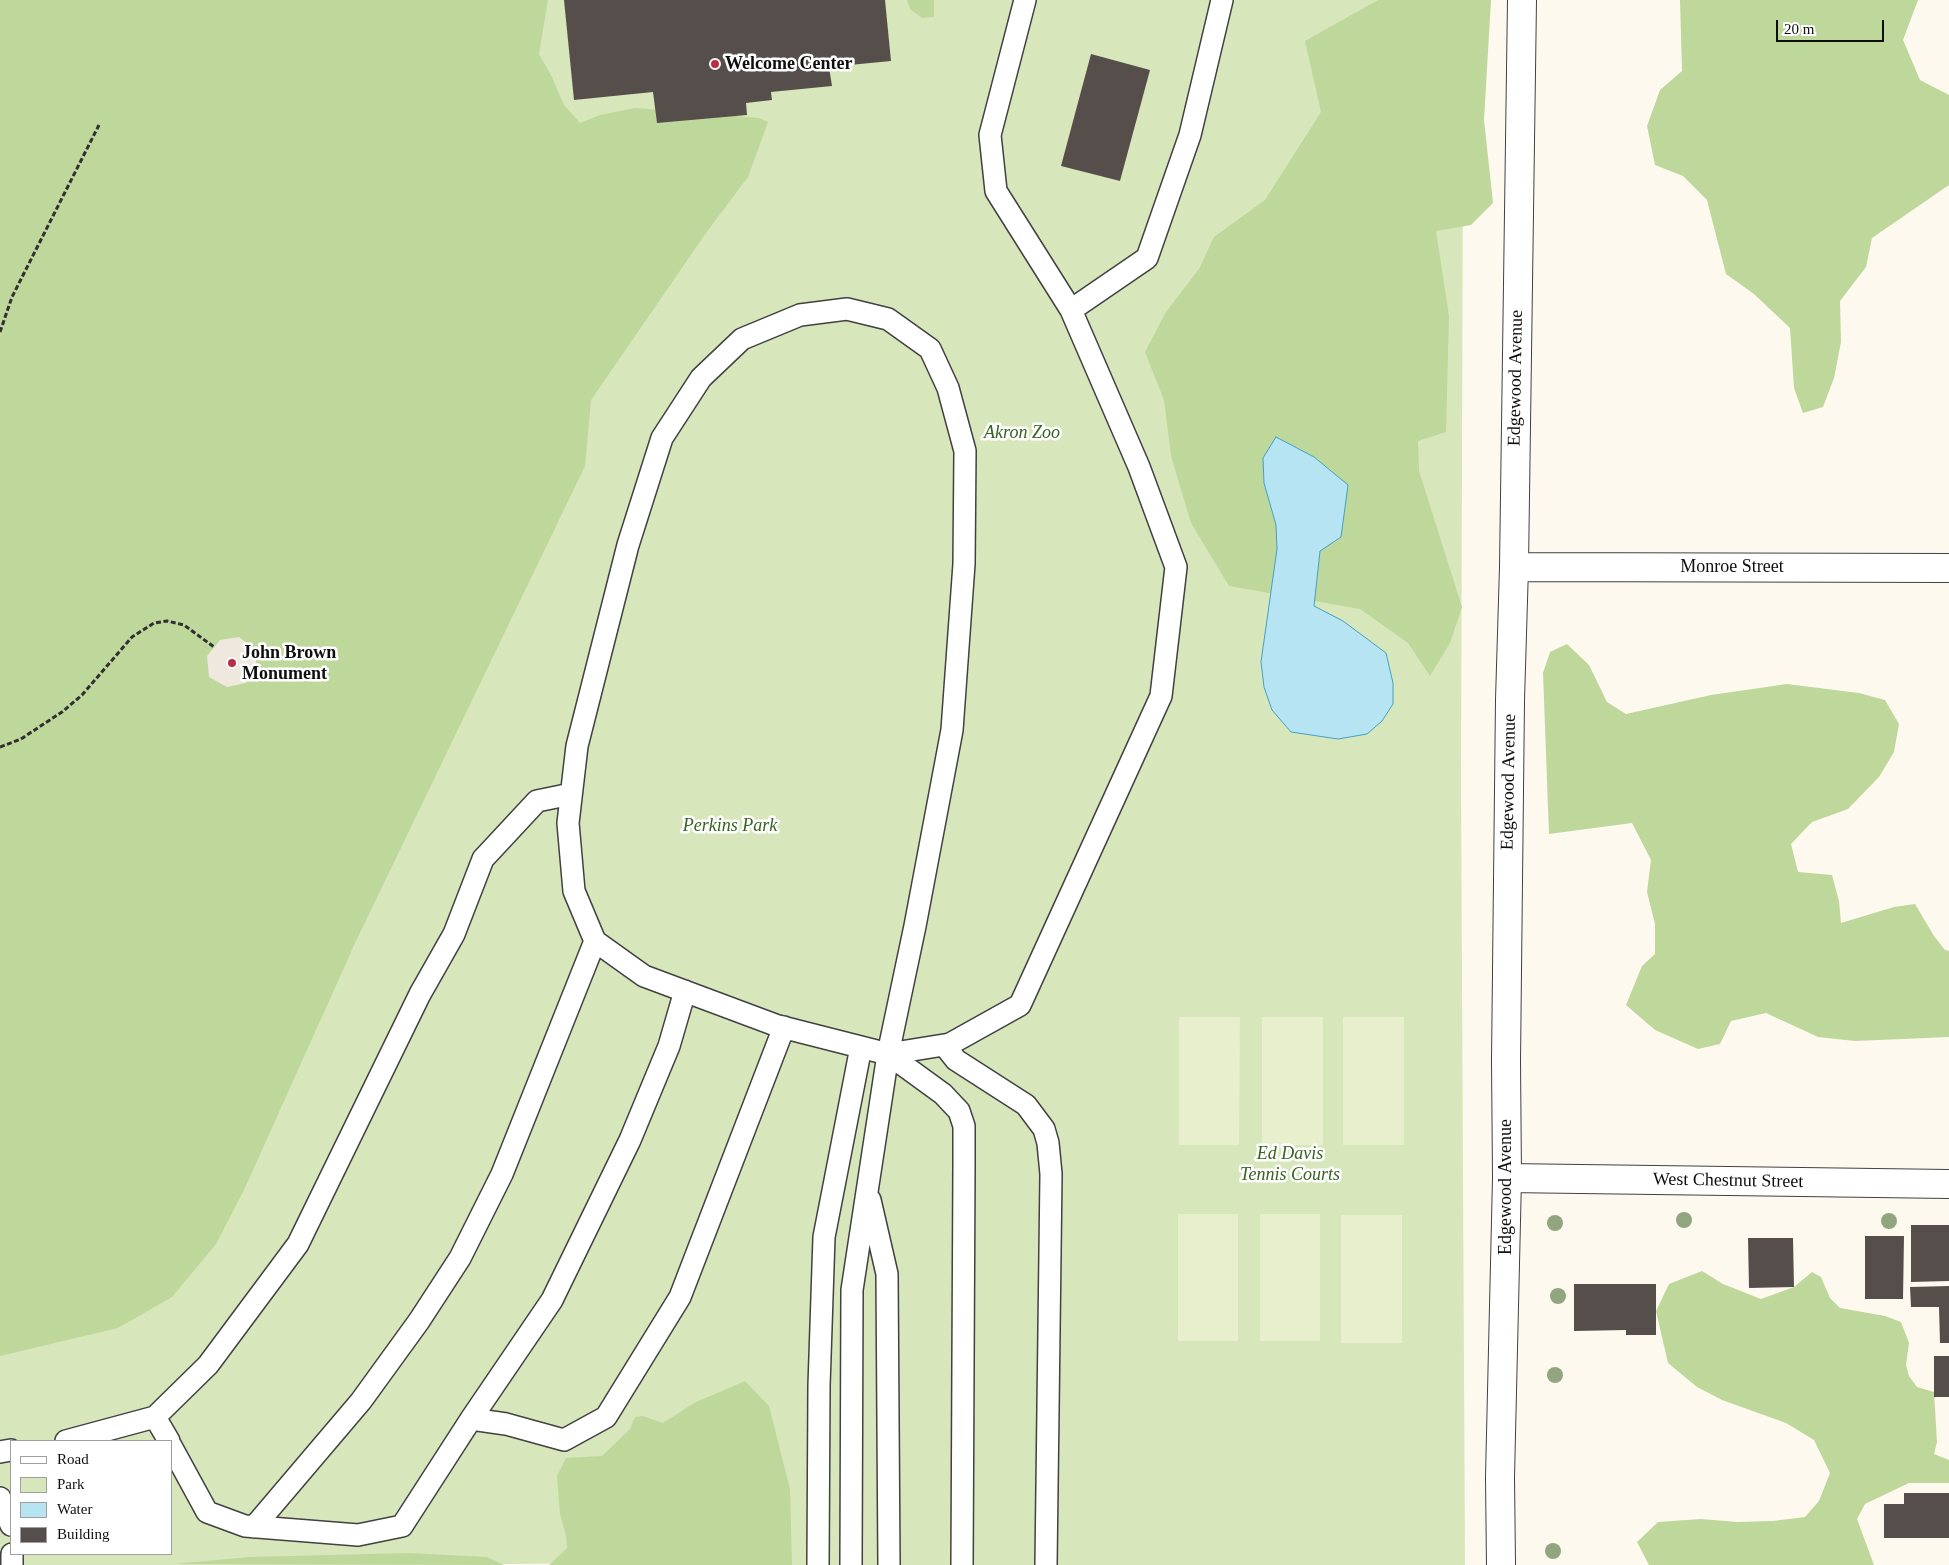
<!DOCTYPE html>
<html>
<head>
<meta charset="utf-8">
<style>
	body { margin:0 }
	#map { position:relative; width:1949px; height:1565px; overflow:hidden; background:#fef9ef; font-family:Georgia,serif }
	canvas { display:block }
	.legend { position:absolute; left:10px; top:1440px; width:162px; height:115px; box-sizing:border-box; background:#fff; border:1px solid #9f9f9f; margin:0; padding:6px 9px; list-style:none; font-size:15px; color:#0e0e0e }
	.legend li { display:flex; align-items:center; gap:10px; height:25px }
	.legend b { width:25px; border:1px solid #9f9f9f }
	.scale { position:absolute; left:1776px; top:20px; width:108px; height:22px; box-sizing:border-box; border:2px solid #0e0e0e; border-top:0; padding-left:6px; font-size:15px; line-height:18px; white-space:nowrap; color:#0e0e0e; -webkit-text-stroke:4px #fff; paint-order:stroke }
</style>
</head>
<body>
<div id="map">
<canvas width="1949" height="1565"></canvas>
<ul class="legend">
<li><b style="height:6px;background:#fff"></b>Road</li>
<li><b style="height:14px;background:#d7e7bb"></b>Park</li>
<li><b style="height:14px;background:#b7e4f3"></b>Water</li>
<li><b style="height:14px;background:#564e4b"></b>Building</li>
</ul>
<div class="scale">20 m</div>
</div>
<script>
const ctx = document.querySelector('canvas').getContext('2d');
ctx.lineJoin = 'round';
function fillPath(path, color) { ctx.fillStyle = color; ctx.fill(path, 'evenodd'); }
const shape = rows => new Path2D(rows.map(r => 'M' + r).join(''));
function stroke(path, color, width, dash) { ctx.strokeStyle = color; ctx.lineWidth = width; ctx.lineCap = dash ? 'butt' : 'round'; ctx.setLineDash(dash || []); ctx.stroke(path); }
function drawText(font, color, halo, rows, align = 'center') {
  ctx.font = font + ' Georgia,serif'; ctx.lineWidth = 5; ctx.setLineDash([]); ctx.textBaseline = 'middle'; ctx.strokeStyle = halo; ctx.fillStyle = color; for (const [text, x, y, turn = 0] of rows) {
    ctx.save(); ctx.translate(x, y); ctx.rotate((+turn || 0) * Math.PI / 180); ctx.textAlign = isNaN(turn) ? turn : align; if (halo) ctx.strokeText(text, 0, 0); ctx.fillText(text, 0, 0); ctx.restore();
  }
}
fillPath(shape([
	[0,0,1469,0,1463,151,1461,777,1465,1565,787,1565,786,1561,421,1565,0,1565],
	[11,1441,171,1441,171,1554,11,1554]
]), '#d7e7bb');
fillPath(shape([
	[0,0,548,0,539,54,552,77,564,105,580,123,600,115,635,108,759,118,768,122,748,177,706,233,591,400,585,466,356,941,244,1190,216,1244,172,1297,118,1328,0,1356],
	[907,0,934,0,934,17,922,18,910,9],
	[1378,0,1491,0,1484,120,1493,203,1471,225,1436,231,1449,316,1446,432,1418,441,1419,471,1462,607,1450,643,1430,676,1408,643,1360,609,1229,586,1191,523,1171,456,1164,400,1145,352,1166,312,1199,269,1214,237,1265,200,1321,112,1305,41],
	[1680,0,1918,0,1903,40,1920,80,1949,95,1949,185,1872,238,1866,267,1840,301,1841,342,1834,378,1823,407,1803,413,1794,388,1790,328,1754,294,1726,274,1707,200,1683,176,1655,165,1647,126,1660,90,1682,71],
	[1567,644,1589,665,1607,702,1626,714,1711,695,1787,684,1859,693,1885,700,1899,724,1894,752,1879,777,1848,809,1812,822,1791,844,1798,872,1832,875,1839,901,1841,923,1894,907,1915,904,1934,936,1945,950,1949,951,1949,1037,1855,1041,1818,1037,1766,1013,1731,1021,1720,1044,1698,1049,1655,1030,1626,1005,1642,966,1655,954,1655,924,1647,892,1651,860,1632,823,1549,834,1543,673,1550,652],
	[1702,1271,1723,1284,1761,1299,1794,1287,1812,1272,1821,1277,1830,1298,1840,1308,1885,1316,1901,1322,1909,1343,1906,1365,1909,1376,1917,1387,1934,1392,1937,1442,1934,1454,1949,1460,1949,1483,1909,1483,1865,1504,1857,1519,1874,1565,1649,1565,1637,1542,1658,1522,1701,1519,1737,1522,1773,1521,1805,1517,1819,1501,1830,1473,1814,1440,1786,1423,1722,1400,1697,1387,1668,1363,1656,1311,1669,1284],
	[745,1381,769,1406,790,1489,792,1565,549,1565,567,1548,566,1536,560,1514,557,1476,566,1458,602,1456,630,1429,635,1417,643,1416,663,1423,694,1403],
	[408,1553,487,1557,504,1565,173,1564,250,1557]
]), '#bed79b');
fillPath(shape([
	[1179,1017,1240,1017,1239,1145,1179,1145],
	[1262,1017,1323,1017,1323,1145,1262,1145],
	[1343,1017,1404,1017,1404,1145,1343,1145],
	[1178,1214,1238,1214,1238,1341,1178,1341],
	[1260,1214,1320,1214,1320,1341,1260,1341],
	[1341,1215,1402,1215,1402,1343,1341,1343]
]), '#e7efcc');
fillPath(shape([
	[239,637,254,649,257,667,246,683,227,687,209,677,207,656,220,640]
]), '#eee8de');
const water = shape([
	[1276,437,1314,457,1348,485,1341,537,1320,551,1314,606,1343,621,1386,653,1393,683,1393,704,1382,721,1367,734,1338,739,1291,732,1272,710,1264,687,1261,662,1277,549,1276,525,1264,483,1263,458,1276,437]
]);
fillPath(water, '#b7e4f3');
stroke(water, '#42a2c6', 1);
fillPath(shape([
	[564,0,885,0,891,61,829,67,832,86,771,92,772,100,746,103,747,115,657,123,653,92,574,100],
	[1091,54,1150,70,1120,181,1061,166],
	[1911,1225,1949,1225,1949,1281,1911,1282],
	[1865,1236,1904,1236,1903,1299,1865,1299],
	[1748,1238,1793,1238,1794,1287,1749,1288],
	[1574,1284,1656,1284,1656,1335,1626,1335,1626,1330,1574,1331],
	[1949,1286,1949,1343,1940,1343,1939,1307,1911,1307,1910,1287],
	[1934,1356,1949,1356,1949,1397,1934,1397],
	[1904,1493,1949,1493,1949,1538,1884,1538,1884,1504,1904,1504]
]), '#564e4b');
const service = shape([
	[1071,310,1147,258,1190,135,1222,0],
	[944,1045,956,1060,1026,1105,1044,1129,1048,1143,1051,1174,1046,1565],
	[888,1054,950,1044,1020,1005,1161,696,1176,567,1139,467,1071,310,996,191,990,135,1025,0],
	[870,1200,887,1274,889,1565],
	[471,1419,552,1300,630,1140,669,1046,685,991],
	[66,1441,155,1417],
	[169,1441,155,1417,208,1365,298,1244,420,994,454,934,483,859,537,801,571,794],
	[171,1446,207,1512,245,1526,358,1535,402,1526,471,1419,506,1424,564,1440,606,1417,680,1297,784,1027],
	[0,1452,11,1450],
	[0,1498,11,1525],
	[254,1527,361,1401,419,1321,460,1258,502,1174,595,941],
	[12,1565,12,1554],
	[818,1565,819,1386,824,1237,861,1047],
	[851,1565,852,1290,888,1054,915,926,952,730,964,564,965,451,948,388,930,349,888,319,847,309,800,315,742,339,701,378,662,438,628,545,577,746,568,823,574,891,595,941,644,976,778,1026,888,1054,943,1094,959,1111,964,1126,964,1164,962,1565]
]);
const minor = shape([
	[1514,567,1949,568],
	[1507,1178,1949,1184],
	[1501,1565,1500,1477,1507,1178,1506,1061,1510,700,1514,567,1522,0]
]);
stroke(service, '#414141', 24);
stroke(minor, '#414141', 30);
stroke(shape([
	[0,332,12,297,99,125],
	[0,747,21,739,62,712,82,695,132,637,154,623,167,621,184,625,214,647]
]), '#303030', 3, [5, 2.5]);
stroke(service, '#fff', 21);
stroke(minor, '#fff', 28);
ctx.fillStyle = '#91a67e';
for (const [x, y] of [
	[1684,1220],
	[1889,1221],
	[1555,1223],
	[1558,1296],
	[1555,1375],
	[1553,1551]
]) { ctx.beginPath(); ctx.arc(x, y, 8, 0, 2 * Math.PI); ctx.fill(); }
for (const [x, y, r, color] of [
	[715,64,5,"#b62d45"],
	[232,663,5,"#b62d45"]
]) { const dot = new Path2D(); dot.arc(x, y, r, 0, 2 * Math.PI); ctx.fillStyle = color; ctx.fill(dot); stroke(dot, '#fff', 2); }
drawText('bold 18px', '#0e0e0e', '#fff', [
	["Welcome Center",725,64],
	["John Brown",242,653],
	["Monument",242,674]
], 'left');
drawText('18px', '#0e0e0e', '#fff', [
	["Edgewood Avenue",1516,378,-89],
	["Monroe Street",1732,567],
	["Edgewood Avenue",1509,782,-89],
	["West Chestnut Street",1728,1181,1],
	["Edgewood Avenue",1506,1187,-90]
]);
drawText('italic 18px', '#376221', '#fff', [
	["Akron Zoo",1022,433],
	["Perkins Park",730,826],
	["Ed Davis",1290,1154],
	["Tennis Courts",1290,1175]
]);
</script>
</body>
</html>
